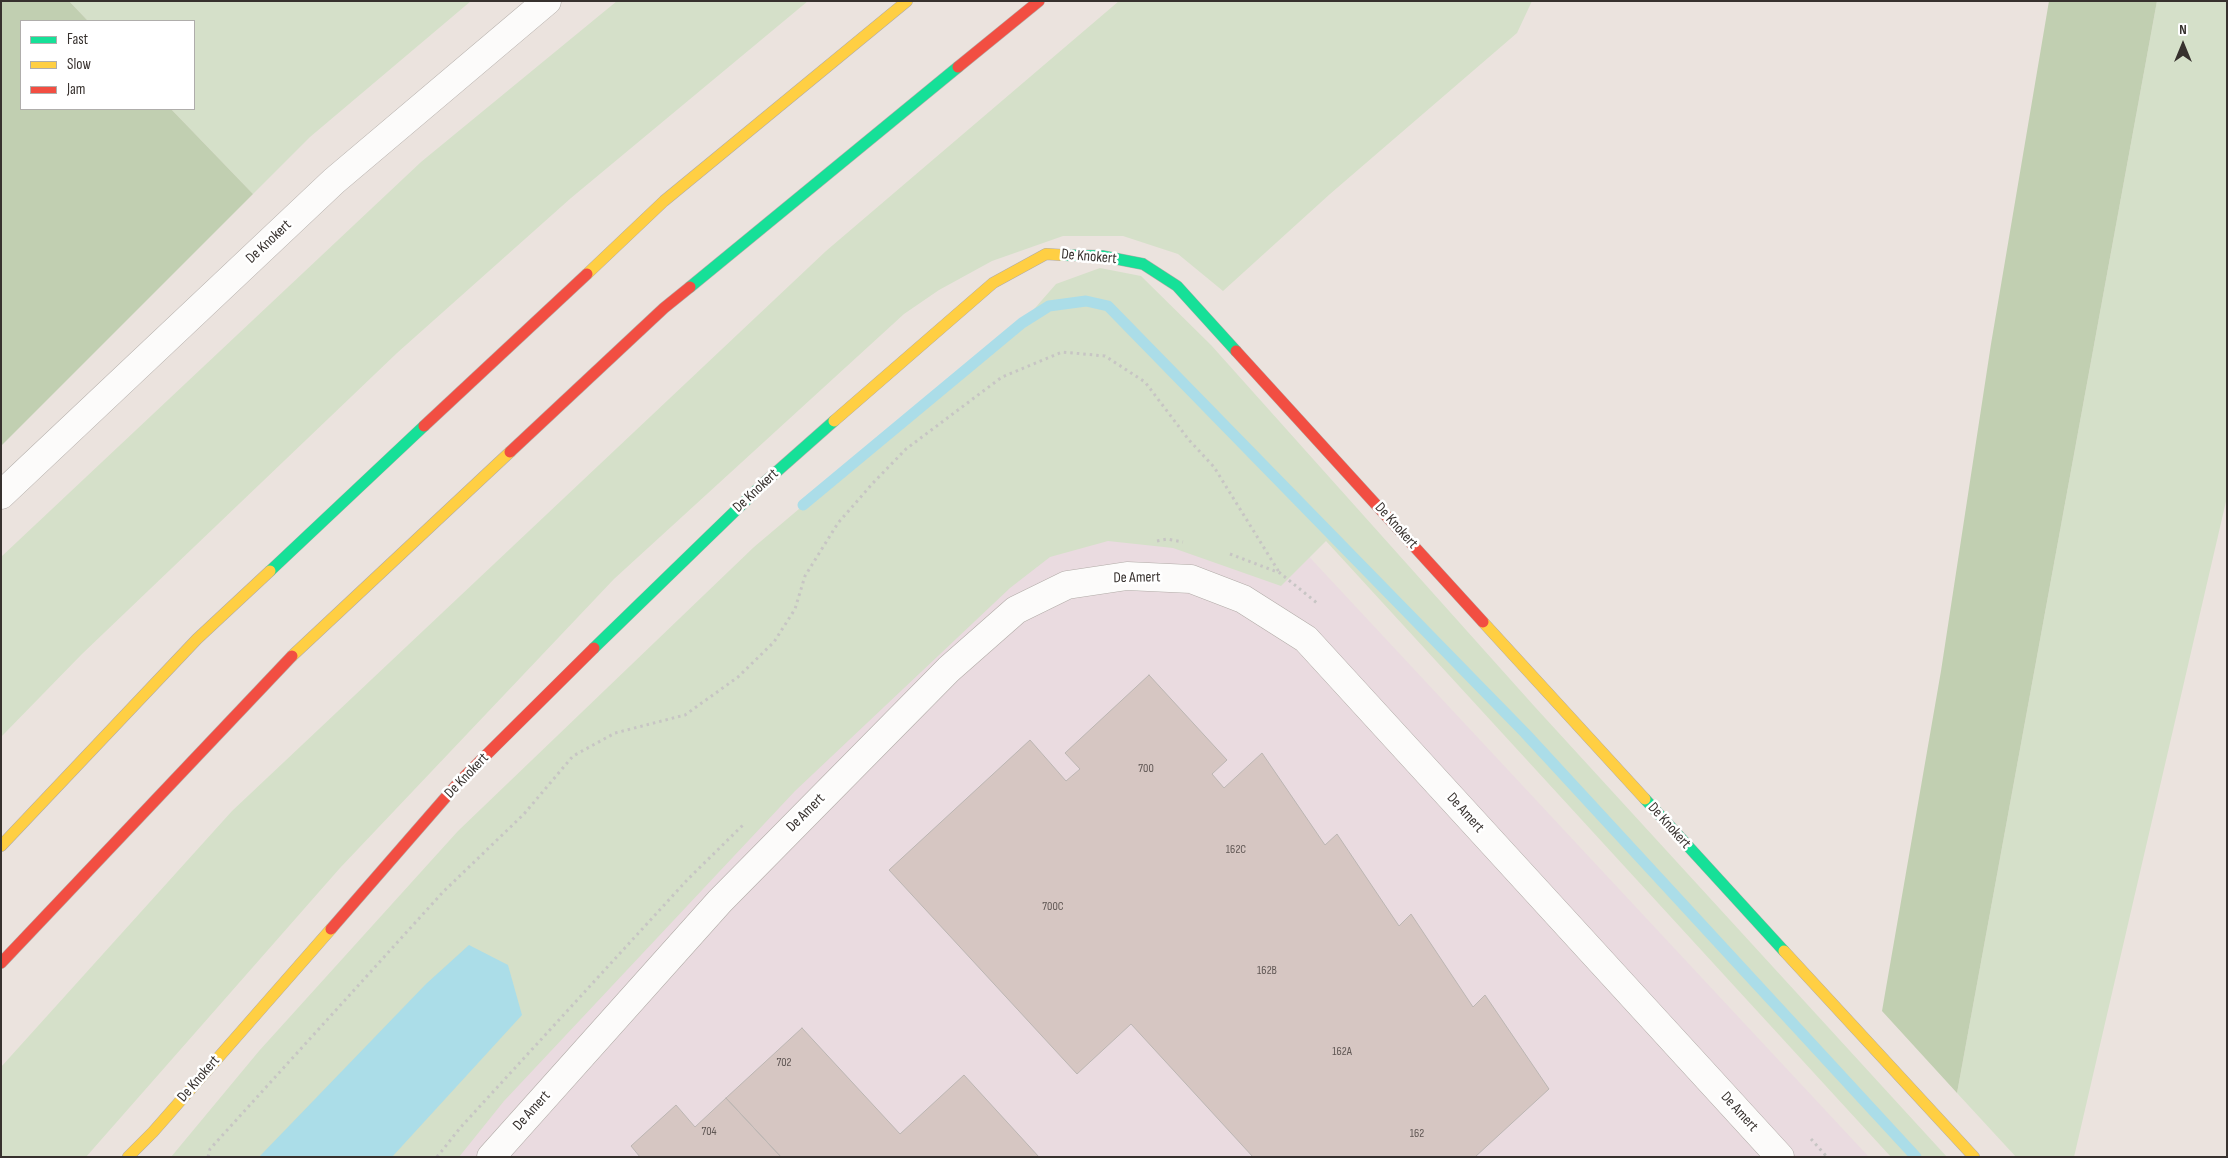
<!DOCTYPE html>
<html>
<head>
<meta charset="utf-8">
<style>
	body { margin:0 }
	#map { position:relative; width:2228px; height:1158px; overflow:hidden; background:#ebe3de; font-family:"Sofia Sans Condensed",sans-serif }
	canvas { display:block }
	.frame { position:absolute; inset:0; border:2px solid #37312e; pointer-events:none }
	.legend { position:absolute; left:20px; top:20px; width:175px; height:90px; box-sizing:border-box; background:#fff; border:1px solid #afadab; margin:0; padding:6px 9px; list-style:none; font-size:15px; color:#37312e }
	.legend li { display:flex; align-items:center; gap:10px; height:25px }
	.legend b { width:25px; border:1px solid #afadab }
	.north { position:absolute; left:2158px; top:20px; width:50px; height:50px; -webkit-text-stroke:4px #fff; paint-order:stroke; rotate:0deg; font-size:14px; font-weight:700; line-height:20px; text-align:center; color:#37312e }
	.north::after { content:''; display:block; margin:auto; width:18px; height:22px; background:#37312e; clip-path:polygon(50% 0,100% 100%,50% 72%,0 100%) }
</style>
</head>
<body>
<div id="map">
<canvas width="2228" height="1158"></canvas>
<div class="frame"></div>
<ul class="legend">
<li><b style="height:6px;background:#16e098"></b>Fast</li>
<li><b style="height:6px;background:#ffcf43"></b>Slow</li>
<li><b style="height:6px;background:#f24e42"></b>Jam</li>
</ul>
<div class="north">N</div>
</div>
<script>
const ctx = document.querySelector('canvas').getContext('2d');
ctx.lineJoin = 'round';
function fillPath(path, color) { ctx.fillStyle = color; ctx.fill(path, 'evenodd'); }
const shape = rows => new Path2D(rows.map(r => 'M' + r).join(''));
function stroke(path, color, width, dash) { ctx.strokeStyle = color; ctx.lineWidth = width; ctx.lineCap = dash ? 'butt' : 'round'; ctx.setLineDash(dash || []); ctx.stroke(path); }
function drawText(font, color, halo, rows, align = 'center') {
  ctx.font = font + ' "Sofia Sans Condensed",sans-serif'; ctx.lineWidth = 5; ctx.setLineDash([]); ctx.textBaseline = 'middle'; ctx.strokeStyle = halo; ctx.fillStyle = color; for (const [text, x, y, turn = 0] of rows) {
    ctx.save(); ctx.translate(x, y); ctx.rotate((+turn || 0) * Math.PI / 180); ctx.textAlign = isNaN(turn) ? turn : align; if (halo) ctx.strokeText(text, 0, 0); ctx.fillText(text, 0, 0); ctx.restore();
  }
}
fillPath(shape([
	[1127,469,1287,533,1869,1157,422,1157,887,597]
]), '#eadbe0');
fillPath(shape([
	[69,1,471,1,310,137,253,194,171,109,194,109,194,21,88,21],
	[617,1,808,1,571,198,397,353,82,654,1,737,1,557,421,162],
	[1119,1,1532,1,1517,33,1330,194,1223,291,1178,254,1123,236,1063,236,992,261,939,290,904,314,614,579,340,868,86,1157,1,1157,1,1067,232,811,826,251],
	[2157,1,2227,1,2227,497,2074,1157,2016,1157,1957,1093],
	[1100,268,1141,276,1211,345,1535,707,1947,1157,1891,1157,1326,541,1281,586,1173,548,1108,541,1050,557,1010,588,795,791,504,1101,459,1157,171,1157,259,1051,458,831,754,547,1006,334,1022,323,1056,284]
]), '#d5e0c9');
fillPath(shape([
	[1,1,69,1,88,21,21,21,21,109,171,109,253,194,1,446],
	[2049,1,2157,1,1957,1093,1882,1011,1941,671,1991,344]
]), '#c1cfb1');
fillPath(shape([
	[469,945,508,965,522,1015,392,1157,259,1157,426,984]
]), '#abdde8');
stroke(shape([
	[803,505,1022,323,1049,306,1086,301,1108,306,1525,733,1916,1157]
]), '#abdde8', 11);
const building = shape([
	[1149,675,1227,760,1212,774,1224,788,1262,753,1325,845,1337,834,1399,926,1411,914,1473,1007,1485,995,1549,1089,1475,1157,1253,1157,1131,1024,1077,1074,889,870,1030,740,1066,781,1080,769,1065,753,1149,675],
	[802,1028,900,1134,964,1075,1039,1157,781,1157,726,1098,802,1028],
	[726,1098,781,1157,640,1157,631,1146,676,1105,695,1127,726,1098]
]);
fillPath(building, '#d6c6c2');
stroke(building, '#bcb6b3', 1);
const street = shape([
	[1,495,334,181,547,1],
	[491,1157,720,901,949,669,1016,610,1067,585,1127,576,1191,579,1243,599,1306,639,1780,1157]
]);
const fast = shape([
	[1062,255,1102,256,1143,264,1177,286,1236,351],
	[690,287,958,67],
	[270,571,424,426],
	[594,648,765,482,834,421],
	[1645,799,1784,951]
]);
const slow = shape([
	[587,274,664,201,907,1],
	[834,421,993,283,1046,254,1062,255],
	[1483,622,1645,799],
	[292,656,510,452],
	[1,846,197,639,270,571],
	[1784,951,1974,1157],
	[128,1157,153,1132,331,929]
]);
const jam = shape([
	[958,67,1039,1],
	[1236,351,1483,622],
	[424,426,587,274],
	[510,452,664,308,690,287],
	[331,929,459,782,594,648],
	[1,963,292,656]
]);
stroke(street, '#b1aba7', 29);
stroke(fast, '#b1aba7', 12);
stroke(slow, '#b1aba7', 12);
stroke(jam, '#b1aba7', 12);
stroke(shape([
	[1157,541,1167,539,1183,542],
	[1230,554,1280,573,1317,603],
	[1811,1139,1827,1157],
	[208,1157,210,1149,443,892,524,814,573,756,615,733,685,715,738,677,774,642,795,609,805,576,838,523,873,483,906,449,1002,377,1062,352,1105,356,1145,382,1189,440,1214,467,1279,572],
	[437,1157,460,1128,688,879,743,825]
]), '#c7c5c4', 3, [2.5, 4]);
stroke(street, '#fcfbfa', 28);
stroke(fast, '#16e098', 11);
stroke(slow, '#ffcf43', 11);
stroke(jam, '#f24e42', 11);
drawText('12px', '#5f5653', null, [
	["700",1146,769],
	["162C",1236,850],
	["700C",1053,907],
	["162B",1267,971],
	["162A",1342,1052],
	["702",784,1063],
	["704",709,1132],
	["162",1417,1134]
]);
drawText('15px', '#37312e', '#fff', [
	["De Knokert",269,242,-43],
	["De Knokert",1089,257,5],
	["De Knokert",756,491,-43],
	["De Knokert",1396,526,48],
	["De Amert",1137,578,-1],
	["De Knokert",467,776,-46],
	["De Amert",806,813,-45],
	["De Amert",1465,813,48],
	["De Knokert",1669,826,48],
	["De Knokert",199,1079,-49],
	["De Amert",532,1111,-48],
	["De Amert",1739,1112,48]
]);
</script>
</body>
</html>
